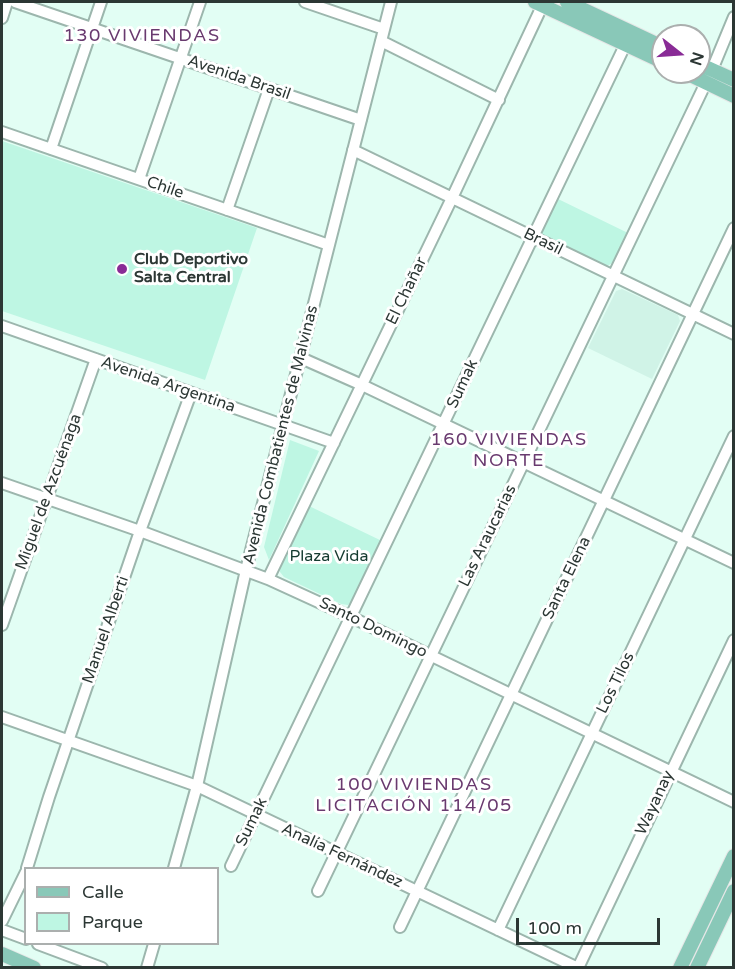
<!DOCTYPE html>
<html>
<head>
<meta charset="utf-8">
<style>
	body { margin:0 }
	#map { position:relative; width:735px; height:969px; overflow:hidden; background:#e2fef4; font-family:"Varela Round",sans-serif }
	canvas { display:block }
	.frame { position:absolute; inset:0; border:3px solid #2c3734; pointer-events:none }
	.legend { position:absolute; left:24px; top:867px; width:195px; height:78px; box-sizing:border-box; background:#fff; border:2px solid #abafae; margin:0; padding:8px 10px; list-style:none; font-size:18px; color:#2c3734 }
	.legend li { display:flex; align-items:center; gap:12px; height:30px }
	.legend b { width:30px; border:2px solid #abafae }
	.north { position:absolute; left:651px; top:24px; width:60px; height:60px; box-sizing:border-box; background:#fff; border:2px solid #abafae; border-radius:50%; rotate:107deg; font-size:16px; font-weight:700; line-height:24px; text-align:center; color:#2c3734 }
	.north::after { content:''; display:block; margin:auto; width:21px; height:27px; background:#892b96; clip-path:polygon(50% 0,100% 100%,50% 72%,0 100%) }
	.scale { position:absolute; left:516px; top:918px; width:144px; height:27px; box-sizing:border-box; border:3px solid #2c3734; border-top:0; padding-left:8px; font-size:18px; line-height:21px; white-space:nowrap; color:#2c3734; -webkit-text-stroke:4px #fff; paint-order:stroke }
</style>
</head>
<body>
<div id="map">
<canvas width="735" height="969"></canvas>
<div class="frame"></div>
<ul class="legend">
<li><b style="height:8px;background:#89c8b8"></b>Calle</li>
<li><b style="height:16px;background:#bef6e3"></b>Parque</li>
</ul>
<div class="north">N</div>
<div class="scale">100 m</div>
</div>
<script>
const ctx = document.querySelector('canvas').getContext('2d');
ctx.lineJoin = 'round';
function fillPath(path, color) { ctx.fillStyle = color; ctx.fill(path, 'evenodd'); }
const shape = rows => new Path2D(rows.map(r => 'M' + r).join(''));
function stroke(path, color, width, dash) { ctx.strokeStyle = color; ctx.lineWidth = width; ctx.lineCap = dash ? 'butt' : 'round'; ctx.setLineDash(dash || []); ctx.stroke(path); }
function drawText(font, color, halo, rows, align = 'center') {
  ctx.font = font + ' "Varela Round",sans-serif'; ctx.lineWidth = 6; ctx.setLineDash([]); ctx.textBaseline = 'middle'; ctx.strokeStyle = halo; ctx.fillStyle = color; for (const [text, x, y, turn = 0] of rows) {
    ctx.save(); ctx.translate(x, y); ctx.rotate((+turn || 0) * Math.PI / 180); ctx.textAlign = isNaN(turn) ? turn : align; if (halo) ctx.strokeText(text, 0, 0); ctx.fillText(text, 0, 0); ctx.restore();
  }
}
fillPath(shape([
	[622,289,678,315,680,321,652,379,588,348,616,291]
]), '#d0f3e7');
fillPath(shape([
	[2,141,257,228,205,380,2,311],
	[556,198,628,233,614,262,609,265,604,266,542,234,541,229],
	[290,440,319,451,269,560,264,547],
	[309,506,382,541,352,602,348,605,341,604,284,577,280,572,280,567]
]), '#bef6e3');
const minor = shape([
	[15,2,361,120],
	[305,2,384,29],
	[2,18,7,2],
	[381,41,499,100],
	[2,132,329,245],
	[51,149,101,2],
	[353,150,734,334],
	[139,179,200,2],
	[227,210,269,89],
	[2,326,334,443],
	[301,358,362,385,734,563],
	[2,483,140,531,268,579,351,617,734,802],
	[268,579,452,198,544,2],
	[2,625,96,359],
	[2,717,197,786,578,968],
	[231,866,628,39],
	[27,868,49,797,140,531,191,393],
	[174,868,197,786,246,570,391,2],
	[318,891,712,70,734,17],
	[2,921,26,872],
	[400,927,734,228],
	[2,930,26,939],
	[498,930,734,436],
	[38,944,102,968],
	[147,968,154,944],
	[578,968,734,640]
]);
const major = shape([
	[535,2,663,62],
	[567,2,663,47],
	[699,64,734,80],
	[684,72,734,96],
	[2,954,34,968],
	[680,968,734,856],
	[697,968,734,891]
]);
stroke(minor, '#9cb6ad', 14);
stroke(major, '#e6e7e7', 16);
stroke(minor, '#fff', 10);
stroke(major, '#89c8b8', 14);
for (const [x, y, r, color] of [
	[122,269,6,"#892b96"]
]) { const dot = new Path2D(); dot.arc(x, y, r, 0, 2 * Math.PI); ctx.fillStyle = color; ctx.fill(dot); stroke(dot, '#fff', 2); }
drawText('16px', '#2c3734', '#fff', [
	["Avenida Brasil",239,78,19],
	["Chile",165,188,19],
	["Brasil",543,242,26],
	["El Chañar",407,291,-64],
	["Sumak",463,384,-65],
	["Avenida Argentina",168,385,19],
	["Avenida Combatientes de Malvinas",281,435,-76],
	["Miguel de Azcuénaga",49,492,-70],
	["Las Araucarias",488,536,-64],
	["Santa Elena",567,578,-64],
	["Santo Domingo",373,628,26],
	["Manuel Alberti",106,630,-71],
	["Los Tilos",616,683,-64],
	["Wayanay",655,803,-65],
	["Sumak",252,822,-64],
	["Analía Fernández",342,856,25]
]);
drawText('bold 16px', '#2c3734', '#fff', [
	["Club Deportivo",134,260],
	["Salta Central",134,278]
], 'left');
drawText('16px', '#143a2f', '#fff', [
	["Plaza Vida",329,557]
]);
ctx.letterSpacing = '1.5px';
drawText('18px', '#693a6f', '#fff', [
	["130 VIVIENDAS",142,36],
	["160 VIVIENDAS",509,440],
	["NORTE",509,461],
	["100 VIVIENDAS",414,785],
	["LICITACIÓN 114/05",414,806]
]);
ctx.letterSpacing = '0px';
</script>
</body>
</html>
